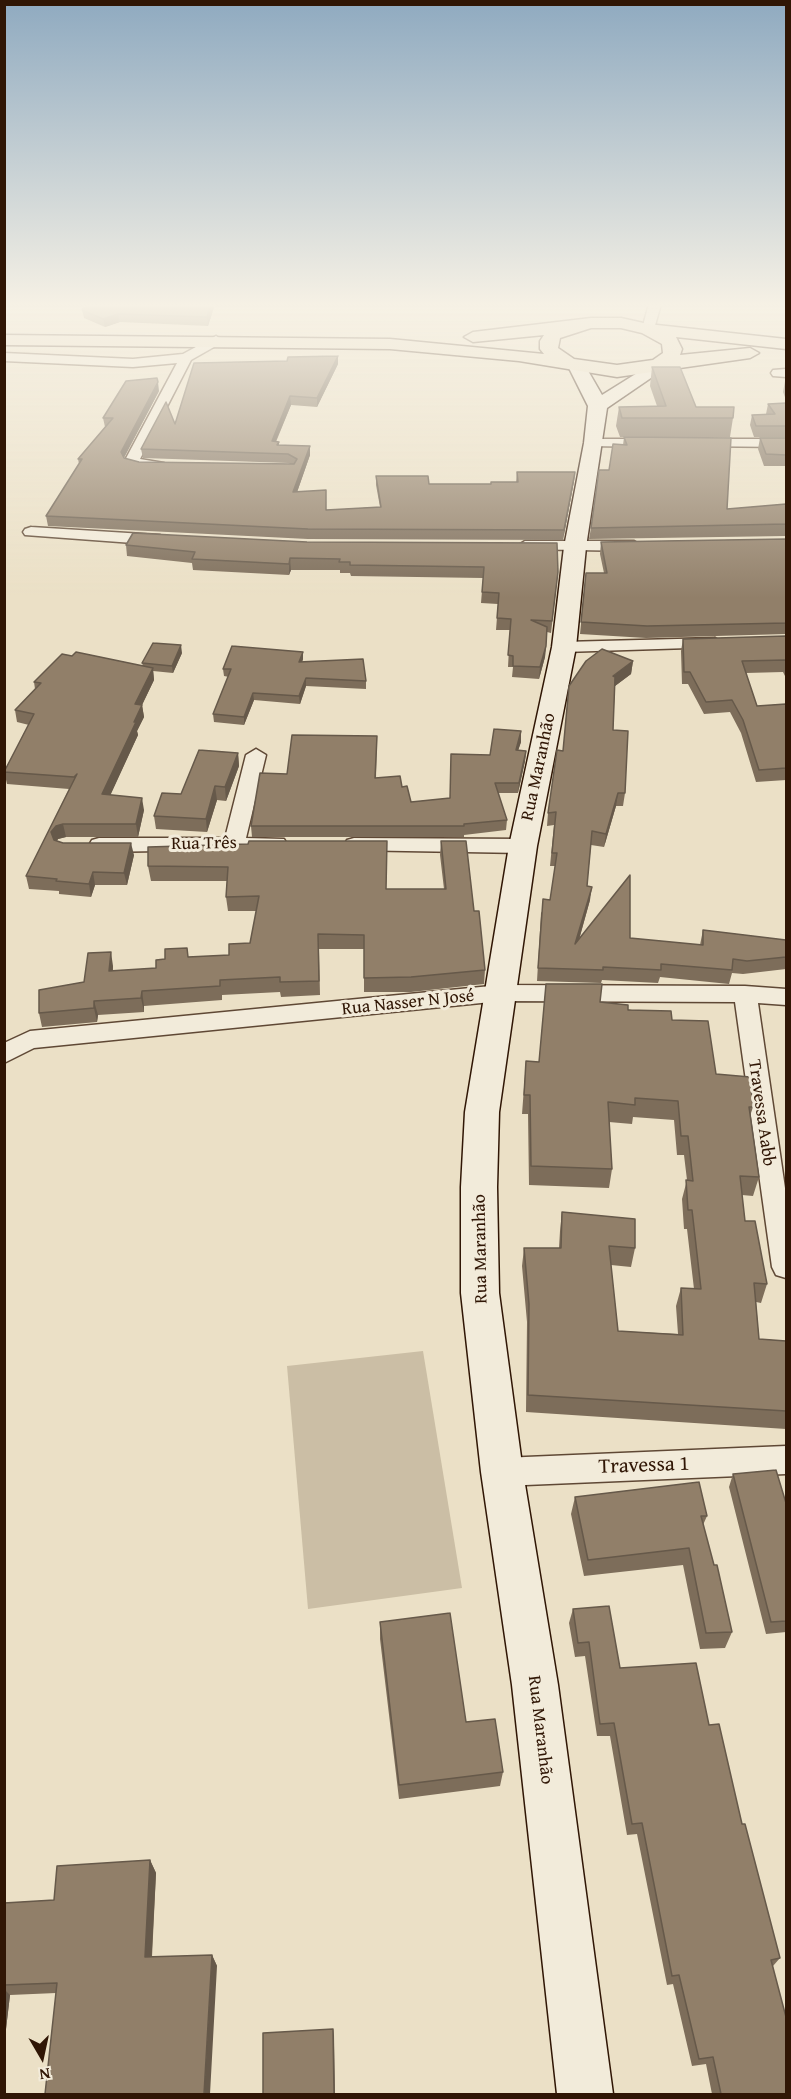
<!DOCTYPE html>
<html>
<head>
<meta charset="utf-8">
<style>
	body { margin:0 }
	#map { position:relative; width:791px; height:2099px; overflow:hidden; background:#ebe0c6; font-family:"Gentium Book Plus",serif }
	canvas { display:block }
	.frame { position:absolute; inset:0; border:6px solid #301605; pointer-events:none }
	.north { position:absolute; left:12px; top:2027px; width:60px; height:60px; -webkit-text-stroke:4px #f2ebda; paint-order:stroke; rotate:171deg; font-size:16px; font-weight:700; line-height:24px; text-align:center; color:#301605 }
	.north::after { content:''; display:block; margin:auto; width:21px; height:27px; background:#301605; clip-path:polygon(50% 0,100% 100%,50% 72%,0 100%) }
</style>
</head>
<body>
<div id="map">
<canvas width="791" height="2099"></canvas>
<div class="frame"></div>
<div class="north">N</div>
</div>
<script>
const ctx = document.querySelector('canvas').getContext('2d');
ctx.lineJoin = 'round';
function fillPath(path, color) { ctx.fillStyle = color; ctx.fill(path, 'evenodd'); }
const shape = rows => new Path2D(rows.map(r => 'M' + r).join(''));
function stroke(path, color, width, dash) { ctx.strokeStyle = color; ctx.lineWidth = width; ctx.lineCap = dash ? 'butt' : 'round'; ctx.setLineDash(dash || []); ctx.stroke(path); }
function drawText(font, color, halo, rows, align = 'center') {
  ctx.font = font + ' "Gentium Book Plus",serif'; ctx.lineWidth = 6; ctx.setLineDash([]); ctx.textBaseline = 'middle'; ctx.strokeStyle = halo; ctx.fillStyle = color; for (const [text, x, y, turn = 0] of rows) {
    ctx.save(); ctx.translate(x, y); ctx.rotate((+turn || 0) * Math.PI / 180); ctx.textAlign = isNaN(turn) ? turn : align; if (halo) ctx.strokeText(text, 0, 0); ctx.fillText(text, 0, 0); ctx.restore();
  }
}
fillPath(shape([
	[423,1351,462,1588,308,1609,287,1366]
]), '#cbbea5');
const street = shape([
	[649,304,661,304,654,329,648,333,642,329,649,304],
	[216,336,222,340,221,343,191,360,140,459,164,463,166,466,159,470,131,466,124,462,177,363,133,367,4,361,4,353,133,359,183,354,216,336],
	[786,369,786,377,773,376,771,373,773,370,786,369],
	[594,439,655,439,662,443,655,447,589,446,587,443,589,440,594,439],
	[698,439,786,439,786,447,693,446,691,443,693,440,698,439],
	[31,527,160,535,168,540,160,545,25,535,23,532,25,529,31,527],
	[525,541,634,541,642,546,634,551,519,549,517,546,525,541],
	[715,638,724,643,721,647,564,652,555,647,564,642,715,638],
	[256,749,266,755,246,838,284,839,287,844,284,849,99,852,92,850,89,845,92,840,99,838,225,838,246,755,256,749],
	[354,838,523,839,530,841,533,846,530,851,523,853,347,850,344,845,347,840,354,838],
	[501,985,745,986,786,989,786,1005,758,1003,786,1195,786,1278,776,1275,772,1267,735,1002,501,1001,34,1048,4,1063,4,1043,30,1031,501,985],
	[786,1446,786,1474,502,1486,491,1482,487,1472,491,1462,502,1458,786,1446]
]);
const secondary = shape([
	[658,360,664,361,667,365,664,369,607,408,586,547,576,647,537,846,499,1112,497,1187,499,1293,523,1472,558,1685,613,2094,557,2094,512,1685,481,1472,461,1293,461,1187,465,1112,509,846,552,647,564,547,584,443,588,406,568,366,577,361,583,362,602,395,658,360]
]);
const primary = shape([
	[591,318,621,318,648,324,786,339,786,349,676,337,682,349,680,355,750,348,759,353,750,358,617,377,519,361,390,349,4,345,4,335,390,339,544,354,540,349,540,341,544,335,473,342,464,337,473,332,591,318],
	[591,328,621,328,642,333,662,344,663,353,653,360,617,365,574,359,558,348,560,338,591,328]
]);
stroke(street, '#5f4835', 3);
stroke(secondary, '#301605', 3);
stroke(primary, '#301605', 3);
fillPath(street, '#f2ebda');
fillPath(secondary, '#f2ebda');
fillPath(primary, '#ebe0c6');
fillPath(shape([
	[215,304,208,326,120,322,105,327,84,318,82,310],
	[338,364,317,407,291,405,276,442,279,442,279,445,310,455,297,492,326,510,380,507,376,485,376,476,429,484,491,484,516,482,517,472,575,472,574,481,563,540,308,539,48,526,46,516,79,464,78,459,105,427,103,418,159,391,124,458,139,462,290,464,288,463,143,458,141,449,175,424],
	[652,367,696,407,733,418,730,437,620,437,616,426,619,407,657,406,650,386],
	[785,381,786,381,786,400,783,392],
	[786,403,786,437,754,437,750,425,752,415,766,414,768,404],
	[624,437,727,509,786,504,786,539,786,536,589,539,591,528,623,445],
	[760,438,786,438,786,466,764,466,758,449],
	[133,533,558,572,551,633,547,632,545,657,539,679,512,677,513,667,508,667,510,630,496,630,498,604,481,603,483,578,351,576,350,573,340,573,340,570,291,570,289,575,193,570,192,563,127,556,126,545],
	[786,539,786,634,646,638,580,634,586,573,604,573,600,554,601,542],
	[786,636,786,678,783,672,746,673,757,706,786,704,786,780,756,782,741,733,730,712,704,714,688,684,682,684,681,651,683,639],
	[303,652,303,659,302,662,366,681,366,689,306,686,300,704,254,700,244,725,214,722,213,714,229,677,224,676,223,669],
	[182,653,173,673,153,671,154,680,142,705,144,717,137,731,138,735,110,795,144,810,138,837,66,837,58,839,57,841,63,843,134,855,127,885,95,885,91,897,59,894,59,891,29,889,26,876,69,789,7,784,4,771,29,725,17,722,15,710,35,689,34,682,72,656,143,666,142,663],
	[633,661,631,674,615,686,613,730,625,793,623,806,616,806,604,847,591,845,587,886,590,900,579,940,630,938,700,945,703,930,786,940,786,937,786,969,743,974,732,973,729,984,660,977,658,983,602,980,601,983,537,981,541,913,550,900,555,866,550,866,554,825,547,826,548,813,563,751],
	[521,731,521,742,518,750,526,751,525,761,518,793,498,793,507,820,506,830,464,835,464,837,252,837,251,826,287,774,377,736,376,778,402,787,411,802,450,798,490,755],
	[238,753,239,766,226,801,217,800,207,832,156,829,154,816],
	[441,841,474,911,485,970,484,984,411,992,364,992,364,949,319,949,320,995,281,997,280,992,222,995,222,1000,144,1006,144,1012,98,1015,97,1022,42,1027,39,1013,84,982,113,966,113,971,156,968,165,959,187,948,188,957,229,955,250,943,257,911,228,911,226,897,227,881,151,881,148,866,387,855,386,889,444,889,440,855],
	[546,984,600,1002,672,1020,716,1074,753,1107,750,1116,759,1177,753,1196,742,1195,745,1221,767,1284,761,1303,756,1302,759,1339,786,1341,786,1429,526,1412,527,1322,522,1266,524,1248,559,1248,560,1231,562,1212,635,1248,631,1267,611,1265,618,1331,678,1334,676,1306,681,1288,694,1289,687,1229,684,1229,682,1199,687,1180,684,1155,677,1155,674,1120,633,1117,632,1124,609,1122,612,1169,609,1188,529,1185,528,1114,522,1114,526,1061,539,1062],
	[733,1474,786,1503,786,1632,766,1634,729,1487],
	[575,1497,707,1516,703,1525,732,1632,725,1648,700,1649,683,1565,584,1576,571,1514],
	[573,1609,620,1668,709,1725,742,1824,780,1958,773,1966,786,2094,712,2094,706,2064,692,2066,673,1984,667,1985,637,1834,627,1835,610,1736,597,1736,585,1656,575,1657,569,1623],
	[380,1622,503,1772,500,1786,399,1799,380,1639],
	[150,1860,156,1873,152,1957,212,1955,217,1966,56,1993,10,1995,4,2046,4,1903,54,1900]
]), '#7d6d5a');
fillPath(shape([
	[211,304,215,304,208,326,207,317],
	[118,314,120,322,105,327,103,319],
	[338,356,338,364,317,407,317,398],
	[158,382,159,391,122,461,121,452],
	[290,396,291,405,272,450,272,441],
	[310,446,310,455,294,501,293,492],
	[575,472,574,481,563,540,564,530],
	[290,558,291,570,289,575,289,564],
	[181,645,182,653,173,673,172,666],
	[546,646,545,657,539,679,540,667],
	[303,652,303,659,299,670,299,662],
	[633,661,631,674,611,689,613,676],
	[153,668,154,680,142,705,144,717,137,731,138,735,105,807,102,794,134,722,135,704],
	[306,678,306,686,300,704,299,696],
	[253,693,254,700,244,725,244,717],
	[521,731,521,742,515,760,516,750],
	[526,751,525,761,518,793,519,783],
	[238,753,239,766,226,801,225,787],
	[215,786,217,800,207,832,206,819],
	[618,793,616,806,604,847,606,834],
	[142,798,144,810,138,837,136,824],
	[63,824,66,837,58,839,54,845,51,832,56,826],
	[131,843,134,855,127,885,124,873],
	[93,872,95,885,91,897,89,884],
	[592,887,590,900,574,957,575,944],
	[111,952,113,966,111,986,109,971],
	[142,991,144,1006,144,1012,141,998],
	[94,1001,98,1015,97,1022,94,1008],
	[150,1860,156,1873,151,1968,145,1957],
	[212,1955,217,1966,210,2094,204,2094],
	[4,1989,10,1995,4,2046],
	[333,2029,334,2035,335,2094,334,2094]
]), '#66594a');
const building = shape([
	[88,304,211,304,207,317,118,314,103,319,82,310,88,304],
	[338,356,317,398,290,396,272,441,279,442,277,445,310,446,293,492,326,490,326,510,381,507,376,476,428,476,429,484,491,484,491,482,518,482,517,472,575,472,564,530,308,529,46,516,82,459,78,459,113,418,103,418,126,381,157,378,158,382,121,452,124,458,139,462,294,464,297,459,288,454,141,449,166,402,175,424,194,363,287,361,288,357,338,356],
	[652,367,680,367,696,407,734,407,733,418,622,418,619,407,666,406,652,367],
	[786,403,786,426,756,426,752,415,775,414,768,404,786,403],
	[624,437,731,438,727,509,786,504,786,524,591,528,599,470,609,470,613,444,627,445,624,437],
	[760,438,786,438,786,455,766,454,760,438],
	[133,533,307,542,557,543,558,572,552,621,531,620,547,627,546,646,540,667,513,666,513,656,508,655,511,619,497,618,499,593,482,592,484,567,350,565,350,562,339,562,340,559,290,558,289,564,192,559,195,552,126,545,133,533],
	[786,539,786,623,647,626,581,622,586,573,607,573,601,542,786,539],
	[786,636,786,661,785,660,742,661,757,706,786,704,786,768,759,770,743,720,732,700,706,702,690,672,684,672,683,639,786,636],
	[153,643,181,645,172,666,142,663,153,643],
	[232,646,303,652,299,662,363,659,366,681,306,678,299,696,253,693,244,717,213,714,231,669,223,669,232,646],
	[602,649,633,661,613,676,615,677,613,730,628,731,625,793,618,793,606,834,592,831,587,886,592,887,575,944,630,875,630,938,703,945,703,930,786,940,786,957,747,961,733,959,732,970,661,964,661,970,603,967,603,970,538,968,543,899,550,900,557,853,552,853,556,812,548,813,557,750,563,751,569,686,586,661,602,649],
	[76,652,153,668,135,704,142,705,134,722,136,722,102,794,142,798,136,824,63,824,56,826,51,832,54,840,63,843,131,843,124,873,93,872,89,884,56,881,57,879,26,876,77,774,74,777,4,772,34,714,15,710,41,683,34,682,62,654,72,656,76,652],
	[494,729,521,731,516,750,526,751,519,783,495,783,507,820,464,824,464,826,251,826,260,773,287,774,292,735,377,736,375,778,400,776,402,787,407,786,411,802,450,798,451,754,490,755,494,729],
	[199,750,238,753,225,787,215,786,206,819,154,816,162,793,181,794,199,750],
	[249,841,387,841,386,889,446,889,441,841,466,841,474,911,479,911,485,970,411,977,364,978,364,935,318,934,319,981,280,982,280,977,220,980,220,986,142,991,141,998,94,1001,94,1008,39,1013,39,990,84,982,88,953,111,952,109,971,156,968,156,960,165,959,165,949,187,948,188,957,229,955,229,944,250,943,259,896,226,897,228,867,148,866,148,847,248,844,249,841],
	[546,984,602,984,600,1002,628,1005,628,1010,671,1011,672,1020,708,1021,716,1074,750,1077,753,1107,749,1107,759,1177,740,1176,745,1221,755,1221,767,1284,754,1283,759,1339,786,1341,786,1411,528,1395,529,1304,524,1248,561,1248,562,1212,635,1219,635,1248,609,1246,618,1331,683,1335,681,1288,701,1289,692,1210,688,1210,686,1180,693,1181,688,1136,681,1136,678,1101,635,1098,635,1105,608,1102,612,1169,531,1166,530,1095,524,1095,526,1061,539,1062,546,984],
	[776,1470,786,1503,786,1621,771,1622,733,1474,776,1470],
	[699,1482,707,1516,701,1516,714,1565,717,1565,732,1632,706,1633,689,1548,588,1560,575,1497,699,1482],
	[609,1606,620,1668,696,1663,709,1725,719,1724,742,1824,745,1824,780,1958,771,1960,786,2017,786,2094,721,2094,713,2057,699,2059,679,1975,672,1976,642,1823,632,1824,614,1723,600,1724,589,1642,578,1643,573,1609,609,1606],
	[450,1613,466,1722,495,1719,503,1772,399,1785,380,1622,450,1613],
	[150,1860,145,1957,212,1955,204,2094,45,2094,57,1983,4,1985,4,1903,54,1900,57,1866,150,1860],
	[333,2029,334,2094,263,2094,263,2033,333,2029]
]);
fillPath(building, '#917f69');
stroke(building, '#66594a', 1.5);
const sky = ctx.createLinearGradient(0, 0, 0, 598);
sky.addColorStop(0, '#8faac0');
sky.addColorStop(0.51, '#f6f1e5');
sky.addColorStop(1, '#f6f1e500');
ctx.fillStyle = sky;
ctx.fillRect(0, 0, 791, 598);
drawText('18px', '#301605', '#f2ebda', [
	["Rua Maranhão",539,767,-78],
	["Rua Três",204,844,-1],
	["Rua Nasser N José",408,1003,-6],
	["Travessa Aabb",761,1113,82],
	["Rua Maranhão",481,1249,-91],
	["Rua Maranhão",540,1730,83]
]);
drawText('21px', '#301605', '#f2ebda', [
	["Travessa 1",644,1466,-2]
]);
</script>
</body>
</html>
